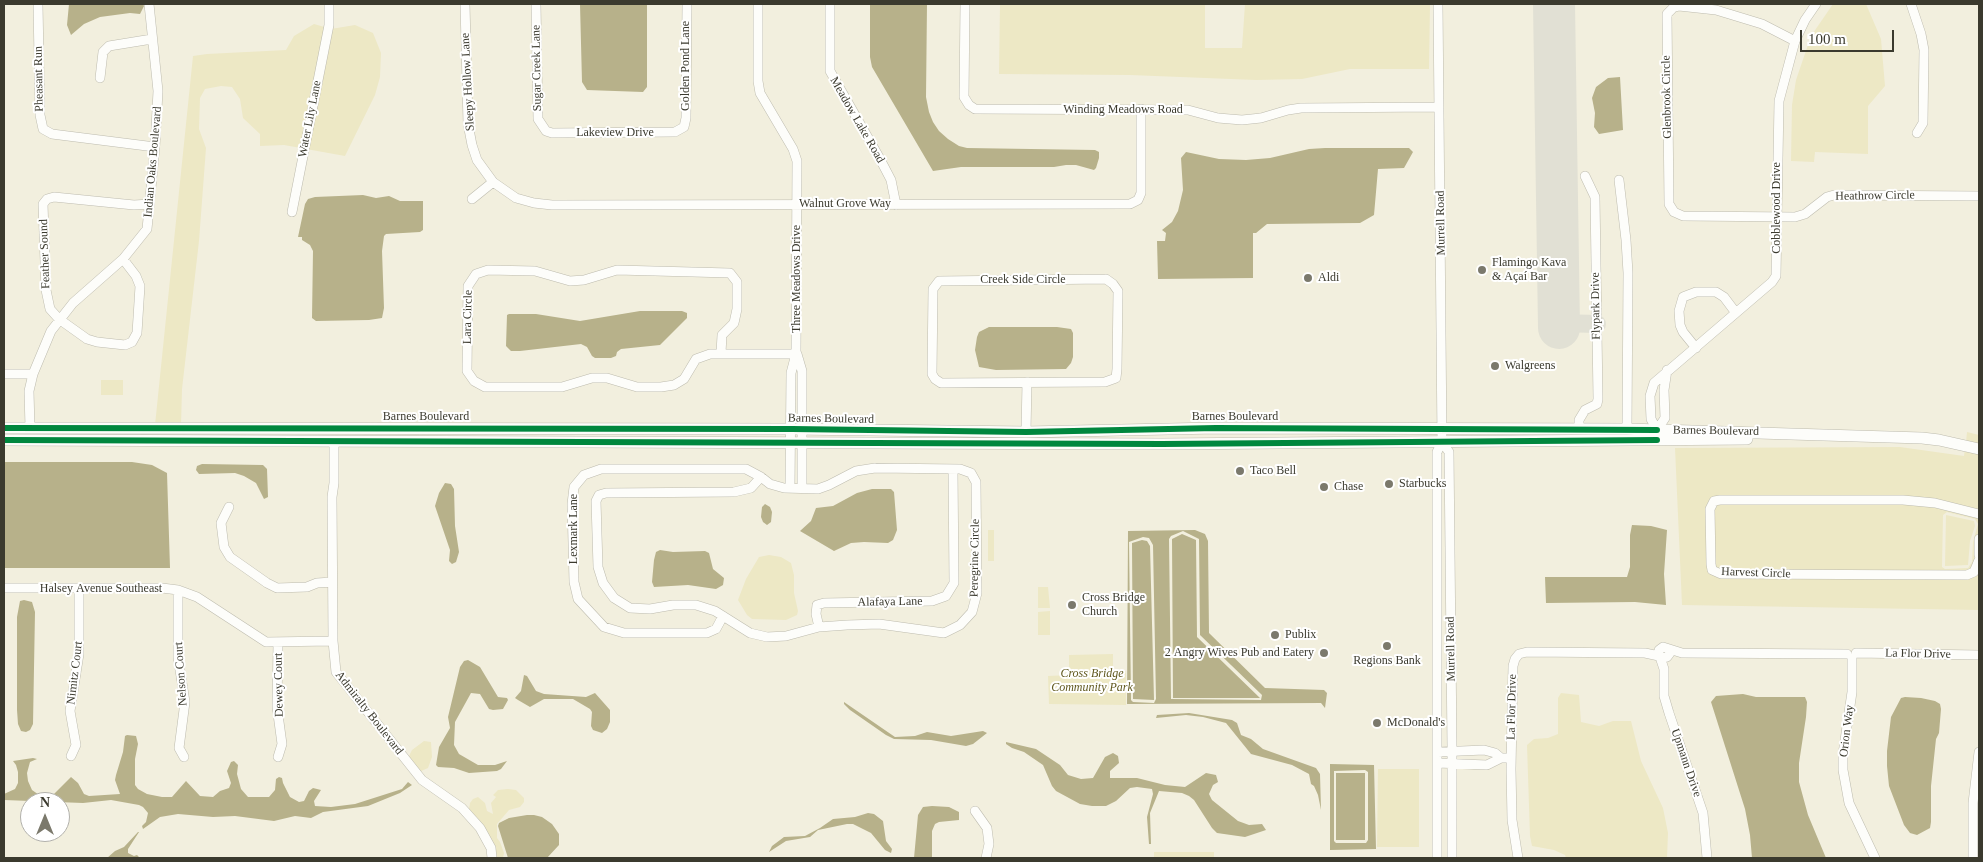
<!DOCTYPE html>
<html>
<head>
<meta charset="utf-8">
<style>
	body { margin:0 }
	#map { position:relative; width:1983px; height:862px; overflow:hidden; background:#f2efde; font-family:"Times New Roman",serif }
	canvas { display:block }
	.frame { position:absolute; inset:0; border:5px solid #3b3a2e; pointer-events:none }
	.north { position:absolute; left:20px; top:792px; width:50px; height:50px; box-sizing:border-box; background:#fff; border:1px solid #b1b0ab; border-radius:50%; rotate:0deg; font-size:14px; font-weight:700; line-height:20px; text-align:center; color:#3b3a2e }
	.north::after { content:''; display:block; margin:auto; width:18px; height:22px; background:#7b796c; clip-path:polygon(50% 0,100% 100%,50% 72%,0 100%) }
	.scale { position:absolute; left:1800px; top:30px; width:94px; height:22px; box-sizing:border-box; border:2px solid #3b3a2e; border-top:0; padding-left:6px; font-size:15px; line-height:18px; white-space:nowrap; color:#3b3a2e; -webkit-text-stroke:4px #fff; paint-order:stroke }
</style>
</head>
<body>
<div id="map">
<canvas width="1983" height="862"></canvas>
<div class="frame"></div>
<div class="north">N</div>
<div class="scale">100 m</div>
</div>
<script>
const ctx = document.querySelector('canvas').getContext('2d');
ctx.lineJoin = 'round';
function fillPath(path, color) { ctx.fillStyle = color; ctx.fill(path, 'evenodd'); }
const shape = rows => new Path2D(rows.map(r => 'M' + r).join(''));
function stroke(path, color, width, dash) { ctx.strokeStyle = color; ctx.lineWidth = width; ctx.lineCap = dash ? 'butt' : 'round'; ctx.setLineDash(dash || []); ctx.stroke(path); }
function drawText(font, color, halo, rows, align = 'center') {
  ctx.font = font + ' "Times New Roman",serif'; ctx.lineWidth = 4; ctx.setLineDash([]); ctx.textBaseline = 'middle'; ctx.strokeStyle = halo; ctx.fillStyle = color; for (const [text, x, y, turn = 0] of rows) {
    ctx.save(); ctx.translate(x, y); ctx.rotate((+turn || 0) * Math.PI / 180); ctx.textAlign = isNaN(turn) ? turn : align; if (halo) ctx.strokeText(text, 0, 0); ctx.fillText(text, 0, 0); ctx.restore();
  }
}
fillPath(shape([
	[1000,4,1205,4,1205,48,1242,48,1245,4,1430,4,1429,69,1350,69,1302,79,1256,80,1130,75,999,74],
	[1833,4,1866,4,1881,39,1885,86,1868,106,1868,154,1815,152,1814,162,1791,161,1792,105,1796,80,1811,36],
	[314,24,331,29,355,25,373,33,381,53,380,77,375,95,345,156,284,145,260,146,260,134,243,118,240,99,232,87,221,86,205,89,200,98,199,129,206,148,199,241,182,389,181,425,155,425,193,56,207,54,286,50,294,36],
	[101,380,123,380,123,395,101,395],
	[1967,432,1979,435,1979,446,1966,442],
	[1900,447,1964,456,1965,449,1979,453,1979,610,1682,605,1675,448],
	[1947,512,1975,519,1978,524,1973,542,1972,562,1968,568,1945,569,1942,567,1943,515],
	[1946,515,1974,521,1975,526,1970,541,1968,565,1945,566],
	[988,530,994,530,994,561,988,561],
	[769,555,781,557,791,563,794,575,794,593,798,611,797,615,786,620,752,619,747,615,738,600,746,579,759,557],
	[1038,587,1048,587,1050,608,1038,608],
	[1050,611,1050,635,1038,635,1038,612],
	[1113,654,1113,670,1126,671,1126,705,1049,704,1048,676,1069,675,1069,655],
	[1561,693,1579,695,1581,722,1599,726,1613,721,1631,721,1641,761,1663,808,1668,833,1667,858,1566,858,1565,855,1554,850,1532,846,1530,836,1527,745,1534,739,1548,738,1558,734,1558,698],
	[424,741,431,742,432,757,428,768,419,772,408,758,412,750],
	[1378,769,1419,769,1419,847,1377,847],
	[508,789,516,790,524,798,524,802,520,807,509,810,497,824,497,838,500,842,504,853,503,858,497,858,492,842,481,823,469,809,470,803,473,799,478,797,485,803,487,811,493,814,491,803,496,797,493,795,498,790],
	[1154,852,1214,852,1214,858,1154,858]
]), '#ede8c5');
fillPath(shape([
	[69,4,143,4,144,6,140,14,130,13,100,17,84,24,71,35,67,25],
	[580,4,647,4,647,87,643,92,587,90,582,82],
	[870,4,927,4,926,97,929,112,933,122,939,131,948,139,959,146,967,148,1095,150,1099,152,1099,158,1096,168,1094,170,1076,165,1066,165,1054,167,961,167,933,171,872,67,870,57],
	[1620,77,1623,130,1599,134,1594,127,1595,113,1592,98,1596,87,1608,78],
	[1325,148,1409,148,1413,152,1404,168,1378,169,1374,215,1360,223,1267,224,1256,233,1253,233,1253,278,1158,279,1157,241,1165,241,1166,233,1162,230,1172,222,1178,211,1183,190,1181,158,1186,152,1219,159,1246,160,1270,158,1309,149],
	[363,195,376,198,389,196,400,201,423,201,423,230,420,232,386,234,384,236,382,251,384,308,382,318,369,320,316,321,312,318,313,251,310,245,302,240,302,237,298,237,305,204,308,199,315,197],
	[640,311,682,311,687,313,687,318,660,345,621,349,617,352,616,356,611,358,595,358,592,356,587,347,581,344,520,351,511,351,506,346,507,315,509,314,536,314,580,321],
	[989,327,1057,327,1071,329,1073,333,1073,357,1071,363,1066,369,996,370,979,367,975,350,977,337,979,332],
	[4,462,132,462,152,465,167,473,170,568,4,568],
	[202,464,263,465,267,469,268,497,264,499,256,483,244,476,235,473,199,474,196,470,197,466],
	[445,483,451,484,454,489,455,526,459,552,456,562,452,564,449,561,450,550,435,506,439,493],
	[872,489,891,489,894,492,897,530,893,540,888,543,864,542,851,543,834,551,800,531,811,521,816,508,833,506,857,493],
	[765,504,770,507,772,512,771,522,767,525,763,522,761,517,762,507],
	[1632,525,1651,526,1667,530,1664,574,1666,605,1635,602,1546,603,1545,577,1627,577,1630,567,1630,535],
	[1195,530,1205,534,1208,541,1209,633,1265,688,1324,690,1327,693,1325,708,1321,703,1127,704,1128,531],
	[1183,531,1199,539,1200,635,1262,695,1261,700,1171,699,1169,539,1171,536],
	[1143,537,1149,538,1153,545,1156,699,1154,703,1133,702,1131,700,1129,542],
	[1182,534,1196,540,1197,637,1260,698,1173,698,1172,539],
	[1142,540,1147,541,1150,546,1154,700,1133,699,1132,543],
	[660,550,673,552,705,551,709,553,713,569,724,578,723,585,716,589,688,585,654,587,652,582,654,560,656,552],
	[24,600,32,602,35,612,33,724,30,730,26,732,21,731,18,724,17,710,17,617,20,601],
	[468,660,480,667,498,697,507,698,508,700,503,709,493,710,489,709,480,694,471,693,455,722,454,745,459,754,478,765,495,765,507,761,501,769,497,771,469,773,454,768,438,767,436,765,439,747,450,728,448,717,460,667,464,661],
	[524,675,527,676,536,691,544,694,586,697,595,693,610,710,610,722,607,729,602,733,593,730,591,726,592,712,590,709,573,699,544,699,530,707,518,700,515,698,521,691],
	[1743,694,1756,697,1805,697,1807,702,1806,717,1799,763,1799,782,1808,815,1826,858,1752,858,1750,835,1745,809,1711,702,1716,696],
	[1905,697,1921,698,1935,701,1940,704,1941,709,1939,733,1936,739,1931,786,1931,822,1930,828,1917,835,1910,833,1904,825,1889,786,1887,766,1887,751,1891,717,1901,698],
	[844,702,895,737,915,736,927,732,951,736,983,731,987,733,973,744,966,746,931,740,894,739,886,735,850,710,844,704],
	[1189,713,1232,720,1237,723,1241,735,1251,739,1263,749,1316,768,1320,774,1321,810,1318,795,1314,786,1311,784,1309,774,1292,765,1251,754,1226,723,1203,717,1186,715,1156,718,1157,715],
	[127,735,136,736,138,744,135,759,135,785,138,789,147,794,162,797,172,797,186,781,200,796,213,797,220,791,229,788,231,783,227,771,231,762,234,761,238,765,237,774,241,789,248,797,269,797,275,790,276,779,279,777,282,778,283,783,290,797,299,802,304,801,309,791,313,788,321,790,314,801,315,806,331,807,355,804,402,789,408,782,412,785,400,793,368,806,323,812,311,818,295,816,274,821,235,816,213,817,178,814,160,817,143,829,142,826,146,822,148,813,143,807,139,805,111,800,83,803,4,800,4,794,15,789,18,783,18,772,16,765,13,761,33,758,37,759,30,762,27,773,28,781,32,790,42,797,52,796,71,777,78,783,84,794,89,796,120,794,115,780,116,775,123,752,125,736],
	[1006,742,1036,749,1060,765,1068,775,1081,779,1093,778,1105,757,1113,753,1118,756,1119,763,1110,771,1110,778,1137,778,1165,785,1185,787,1206,773,1216,775,1218,782,1213,785,1209,794,1212,800,1238,821,1249,825,1262,824,1266,830,1245,837,1217,833,1212,828,1194,800,1189,796,1182,793,1159,791,1150,813,1151,844,1149,844,1147,817,1153,794,1152,789,1137,787,1130,788,1116,801,1106,806,1092,806,1080,804,1056,791,1052,786,1043,765,1024,752,1012,748,1006,744],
	[1330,764,1374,765,1376,849,1330,850],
	[1334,771,1365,770,1368,772,1368,840,1366,843,1336,843,1334,841],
	[1336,773,1365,773,1365,840,1336,840],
	[932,806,949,807,959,812,959,820,939,822,935,824,932,831,932,858,914,858,918,815,923,807],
	[868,813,874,814,883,821,886,841,892,849,891,853,885,850,871,833,853,824,847,824,818,830,810,837,786,841,769,852,772,846,784,837,805,836,820,828,833,819,855,817],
	[527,815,534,815,542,817,552,824,559,834,559,845,547,858,508,858,498,826,499,823,509,818],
	[138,832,139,832,128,849,128,853,134,856,137,855,140,858,107,858,115,851,124,847]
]), '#b7b18a');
stroke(shape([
	[1559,323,1597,324]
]), '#e1e0d4', 18);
stroke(shape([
	[1554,4,1559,328]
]), '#e1e0d4', 42);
const minor = shape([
	[38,4,40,115,43,129,52,134,155,147],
	[465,4,468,124,472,145,477,160,493,182,516,198,534,203,552,205,1130,204,1138,200,1141,193,1141,109],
	[536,4,538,119,546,131,552,133,675,132,684,127,686,118,687,4],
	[758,4,758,81,760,93,793,149,797,161,796,354,791,373,790,488],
	[830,4,830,71,880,159,891,180,896,205],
	[965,4,964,97,969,105,975,109,1188,110,1218,118,1242,120,1261,118,1288,110,1301,108,1439,107],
	[1911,4,1921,34,1924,50,1923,123,1917,133],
	[1795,41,1762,24,1716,10,1679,6,1674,7,1667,14,1669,204,1674,212,1683,216,1795,217,1805,214,1827,197,1834,195,1979,196],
	[100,78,103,52,109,46,152,39],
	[1619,180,1626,240,1628,273,1627,429],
	[472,199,493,182],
	[292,212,329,25,329,4],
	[123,259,136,276,140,286,137,333,132,342,125,345,97,342,87,339,59,319,50,309,46,290,43,204,47,199,54,197,134,205,150,204],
	[1106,279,1113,284,1118,291,1117,369,1116,378,1105,382,941,383,935,379,932,374,933,289,939,281,1106,279],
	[1696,348,1683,332,1680,325,1679,311,1683,297,1696,292,1716,292,1724,297,1736,313],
	[721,353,722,335,734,323,737,309,737,282,730,273,617,270,584,280,570,281,535,271,488,270,476,274,468,286,467,371,474,381,485,387,562,387,592,378,607,378,637,387,661,387,674,385,684,379,696,359,710,354,796,354],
	[797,354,802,371,802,488],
	[4,374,33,374],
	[30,428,29,391,33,374,51,331,73,303,123,259,147,229,155,147,158,91,149,4],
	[1579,429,1579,420,1585,410,1597,404,1598,399,1595,197,1585,176],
	[1657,430,1665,418,1664,390,1667,370],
	[1026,432,1027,382],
	[1657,434,1657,430,1651,419,1650,396,1654,383,1772,282,1776,276,1779,101,1795,41,1805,20,1816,4],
	[334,441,334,483,332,497,333,641,336,672,422,780,462,808,480,828,491,848,492,858],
	[1442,442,1449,452,1452,748,1452,858],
	[875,468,960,469,971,473,976,482,977,593,972,612,960,625,944,633,879,624,847,625,819,627,786,636,767,637,750,633,715,611,696,605,673,605,650,609,630,608,614,598,603,583,598,567,596,501,599,495,606,493,734,492,751,488,761,477,770,484,784,488,818,489,829,485,856,471,875,468],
	[229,507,221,523,224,547,230,557,267,583,277,588,307,587,317,583,332,582],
	[1979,514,1935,503,1903,500,1720,500,1714,501,1710,509,1711,564,1712,570,1721,574,1967,575,1974,572,1979,560],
	[1979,539,1979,555],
	[4,588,162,588,178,590,197,597,266,642,333,641],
	[178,590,178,657,185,702,179,748,184,757],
	[723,616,716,629,707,633,624,633,604,627,578,599,574,582,572,504,574,487,584,475,601,469,746,469,761,477],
	[819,627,816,614,817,605,824,603,932,601,946,596,954,583,953,469],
	[1669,649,1670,653,1667,657,1662,658,1659,656,1659,650,1663,647,1682,653,1847,654],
	[1856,653,1979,655],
	[1660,657,1664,669,1664,696,1669,713,1703,813,1707,858],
	[1852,658,1852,692,1843,754,1843,770,1849,803,1875,858],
	[1438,752,1484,750,1495,753,1501,758,1511,758],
	[71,756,76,745,70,711,79,654,79,589],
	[278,757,282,744,277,707,278,643],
	[1438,763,1487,765,1501,758],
	[975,811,987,828,989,844,986,858],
	[1437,858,1437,452,1442,442,1438,4],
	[1518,858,1512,820,1511,769,1513,666,1515,659,1519,654,1527,652,1645,653,1659,656],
	[1973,858,1973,803,1979,752]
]);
const major = shape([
	[4,428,792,429,1026,432,1216,428,1627,429,1922,438,1939,440,1979,449],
	[4,440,1162,444,1747,439]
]);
stroke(minor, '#bdbbae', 10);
stroke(major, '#bdbbae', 12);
stroke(minor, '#fdfdfa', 9);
stroke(major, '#fdfdfa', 11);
stroke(shape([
	[4,428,792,429,1026,432,1216,428,1657,430],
	[4,440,1162,444,1657,440]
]), '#00873e', 6);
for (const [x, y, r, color] of [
	[1482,270,5,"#7b796c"],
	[1308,278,5,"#7b796c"],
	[1495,366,5,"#7b796c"],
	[1240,471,5,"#7b796c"],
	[1389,484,5,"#7b796c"],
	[1324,487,5,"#7b796c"],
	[1072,605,5,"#7b796c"],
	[1275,635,5,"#7b796c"],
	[1387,646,5,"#7b796c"],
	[1324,653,5,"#7b796c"],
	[1377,723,5,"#7b796c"]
]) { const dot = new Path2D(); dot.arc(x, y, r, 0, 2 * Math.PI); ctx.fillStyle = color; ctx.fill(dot); stroke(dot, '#fff', 2); }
drawText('12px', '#3b3a2e', '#fff', [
	["Golden Pond Lane",686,66,-90],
	["Sugar Creek Lane",537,68,-91],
	["Pheasant Run",39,79,-91],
	["Sleepy Hollow Lane",468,82,-93],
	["Glenbrook Circle",1667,97,-91],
	["Winding Meadows Road",1123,110],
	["Water Lily Lane",310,119,-79],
	["Meadow Lake Road",857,120,60],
	["Lakeview Drive",615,133],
	["Indian Oaks Boulevard",153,162,-85],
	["Heathrow Circle",1875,196,-1],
	["Walnut Grove Way",845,204],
	["Cobblewood Drive",1777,208,-90],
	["Murrell Road",1441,223,-91],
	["Feather Sound",45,254,-92],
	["Three Meadows Drive",797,279,-90],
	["Creek Side Circle",1023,280],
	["Flypark Drive",1596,306,-91],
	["Lara Circle",468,317,-89],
	["Barnes Boulevard",426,417],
	["Barnes Boulevard",1235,417],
	["Barnes Boulevard",831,419,1],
	["Barnes Boulevard",1716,431,1],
	["Lexmark Lane",574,529,-90],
	["Peregrine Circle",975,558,-89],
	["Harvest Circle",1756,573,2],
	["Halsey Avenue Southeast",101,589],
	["Alafaya Lane",890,602,-1],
	["Murrell Road",1451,649,-91],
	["La Flor Drive",1918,654,1],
	["Nimitz Court",75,673,-83],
	["Nelson Court",181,674,-94],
	["Dewey Court",279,685,-91],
	["La Flor Drive",1512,707,-89],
	["Admiralty Boulevard",369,713,52],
	["Orion Way",1847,731,-83],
	["Upmann Drive",1686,763,71]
]);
drawText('12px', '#3b3a2e', '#fff', [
	["Flamingo Kava",1492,263],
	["& Açaí Bar",1492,277],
	["Aldi",1318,278],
	["Walgreens",1505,366],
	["Taco Bell",1250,471],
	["Starbucks",1399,484],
	["Chase",1334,487],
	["Cross Bridge",1082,598],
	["Church",1082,612],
	["Publix",1285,635],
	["2 Angry Wives Pub and Eatery",1314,653,"right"],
	["Regions Bank",1387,661,"center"],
	["McDonald's",1387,723]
], 'left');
drawText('italic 12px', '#60581e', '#fff', [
	["Cross Bridge",1092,674],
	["Community Park",1092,688]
]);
</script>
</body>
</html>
